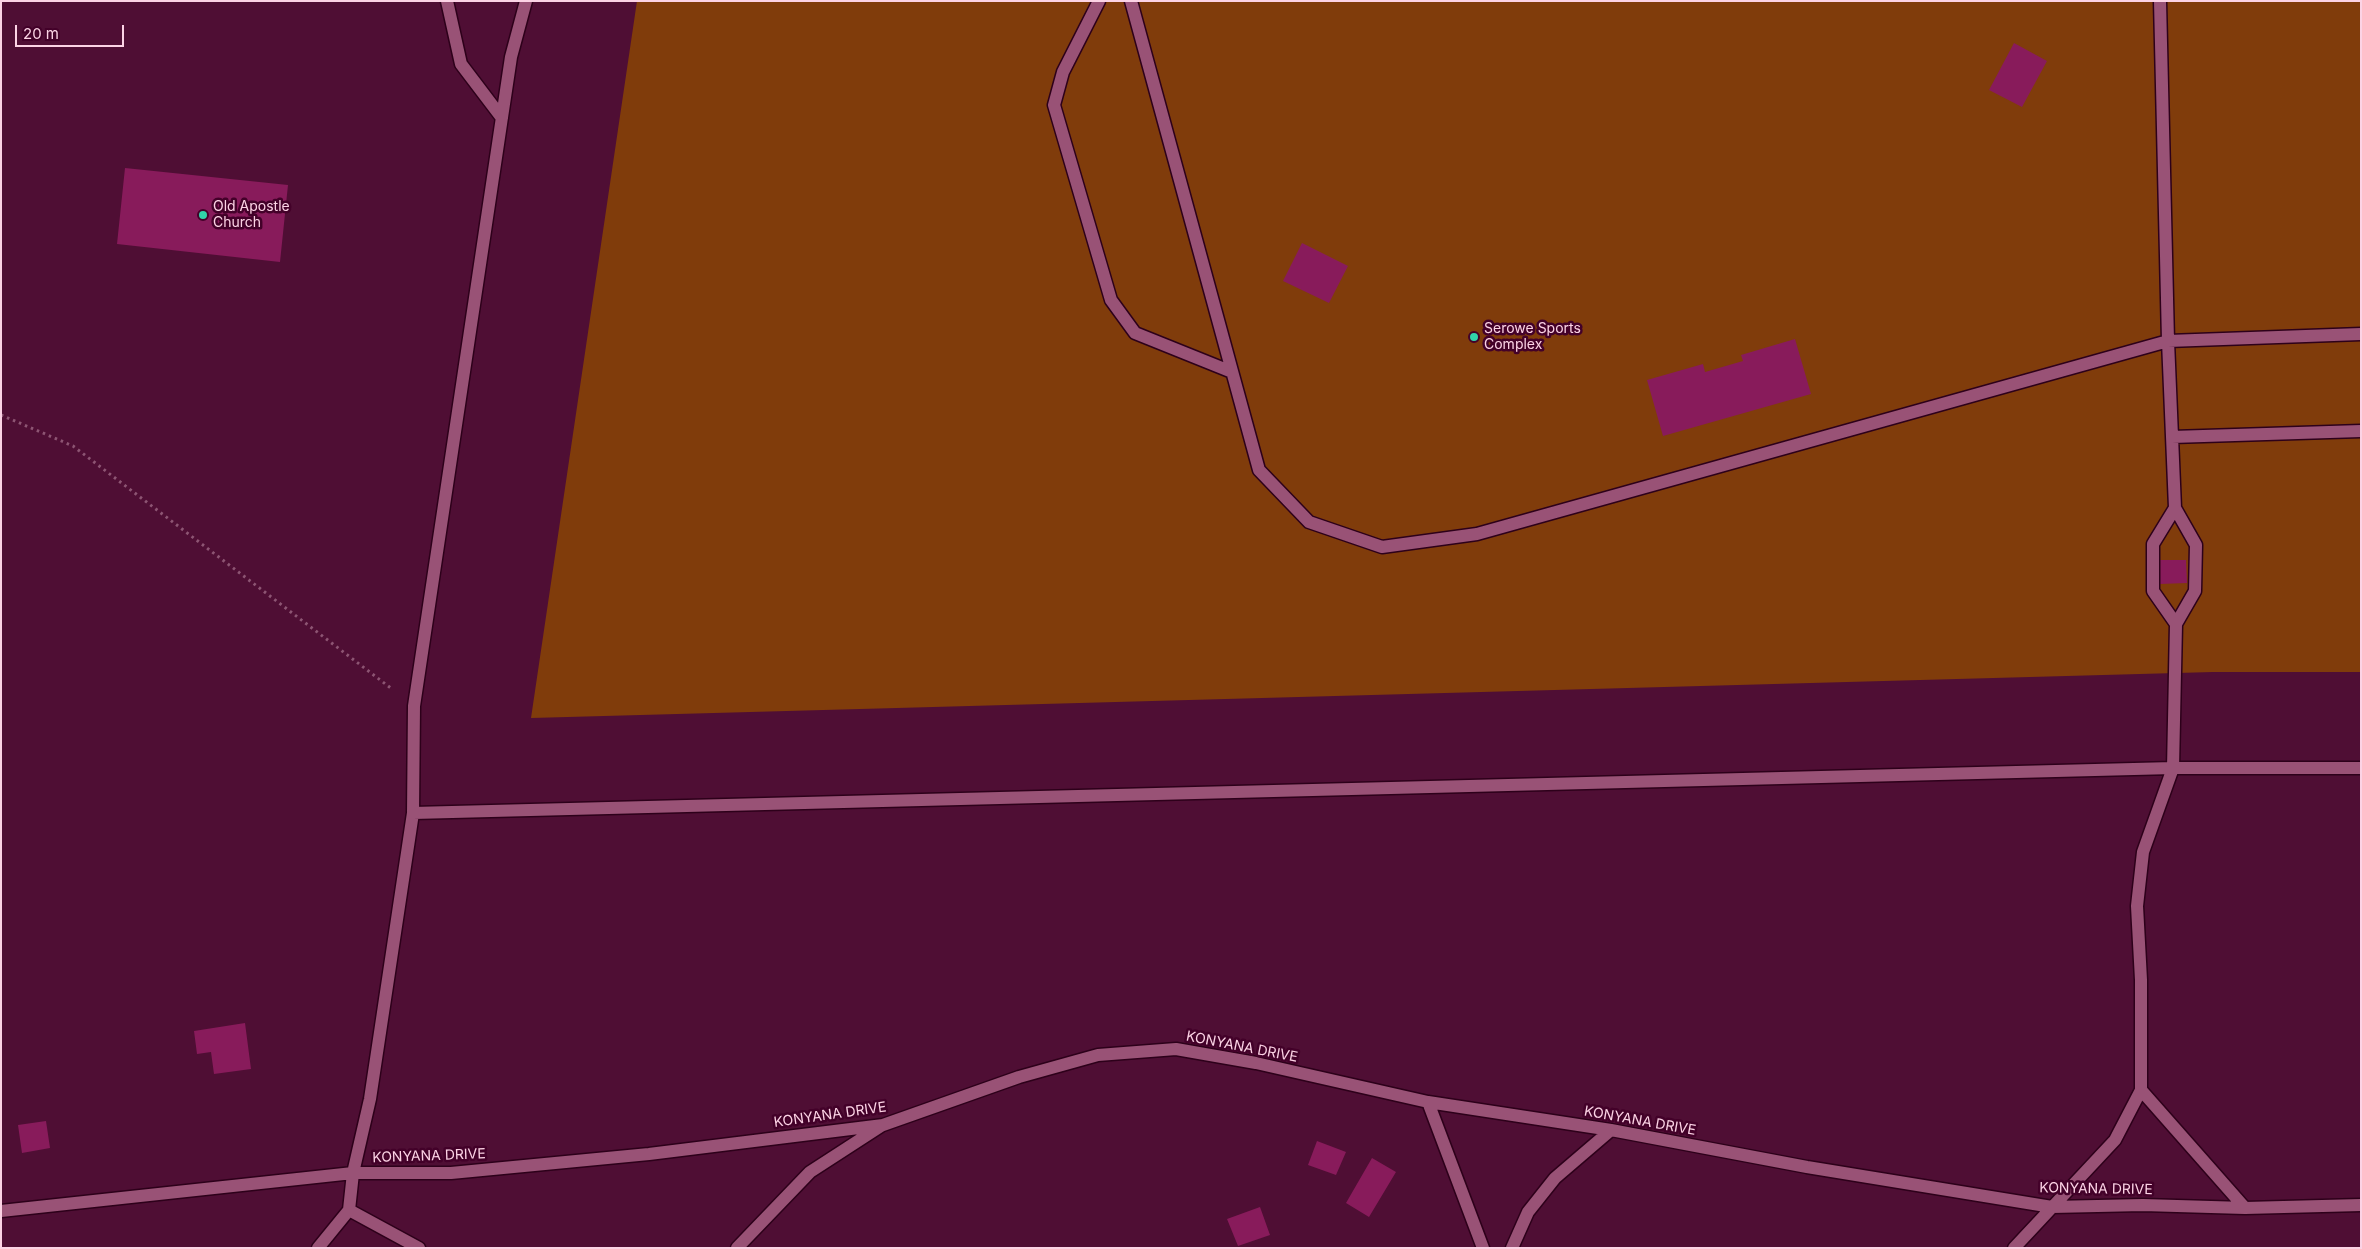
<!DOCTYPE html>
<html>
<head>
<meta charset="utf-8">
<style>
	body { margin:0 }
	#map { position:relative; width:2362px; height:1249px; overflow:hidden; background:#4f0e34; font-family:Inter,sans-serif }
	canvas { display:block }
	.frame { position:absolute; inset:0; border:2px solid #fcd3e5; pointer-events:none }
	.scale { position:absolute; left:15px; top:25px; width:109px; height:22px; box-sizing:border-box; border:2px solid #fcd3e5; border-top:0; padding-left:6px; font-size:15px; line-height:18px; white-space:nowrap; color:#fcd3e5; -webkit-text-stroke:4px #430129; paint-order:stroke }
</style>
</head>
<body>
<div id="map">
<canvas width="2362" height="1249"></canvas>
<div class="frame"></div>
<div class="scale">20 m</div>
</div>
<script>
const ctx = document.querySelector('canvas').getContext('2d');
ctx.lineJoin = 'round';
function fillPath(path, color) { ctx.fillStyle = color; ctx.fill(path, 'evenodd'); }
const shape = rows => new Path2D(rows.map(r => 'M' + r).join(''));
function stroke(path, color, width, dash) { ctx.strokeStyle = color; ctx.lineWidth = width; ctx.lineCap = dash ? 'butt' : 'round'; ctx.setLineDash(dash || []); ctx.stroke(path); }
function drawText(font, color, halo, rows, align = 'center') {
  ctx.font = font + ' Inter,sans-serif'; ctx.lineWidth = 5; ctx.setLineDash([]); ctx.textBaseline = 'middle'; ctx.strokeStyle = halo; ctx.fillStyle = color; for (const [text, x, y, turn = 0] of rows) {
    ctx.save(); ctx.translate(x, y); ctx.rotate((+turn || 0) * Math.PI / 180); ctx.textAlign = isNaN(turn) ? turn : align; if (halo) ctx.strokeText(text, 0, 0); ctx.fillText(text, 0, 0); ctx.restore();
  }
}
fillPath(shape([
	[637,1,2361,1,2361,672,2213,672,531,718]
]), '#803c0b');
fillPath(shape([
	[2014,43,2047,61,2022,107,1989,90],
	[125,168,288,185,280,262,117,244],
	[1302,243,1348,266,1329,303,1283,281],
	[1795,339,1811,394,1663,436,1647,380,1703,364,1705,372,1743,361,1741,355],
	[2159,560,2186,560,2187,583,2160,584],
	[245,1023,251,1069,214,1074,211,1052,197,1054,194,1031],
	[46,1121,50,1148,22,1153,18,1125],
	[1317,1141,1346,1152,1336,1175,1308,1165],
	[1372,1158,1396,1172,1369,1217,1346,1203],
	[1260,1207,1270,1235,1238,1246,1227,1219]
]), '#881b5b');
const minor = shape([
	[447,1,461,64,502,118],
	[1099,1,1063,72,1054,105,1111,300,1135,333,1232,372],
	[1131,1,1259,470,1309,522,1382,547,1477,534,2168,341,2160,1],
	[2172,437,2361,431],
	[2175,508,2153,544,2153,591,2176,624],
	[413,813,2173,768,2361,768],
	[1428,1102,1483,1248],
	[2245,1208,2141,1090,2141,980,2137,906,2143,852,2173,768,2176,624,2195,591,2196,545,2175,508,2168,341,2361,334],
	[349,1210,419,1248],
	[1,1211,353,1173,451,1173,649,1154,883,1125,1019,1077,1098,1055,1176,1049,1256,1063,1428,1102,1611,1130,1807,1167,2052,1207,2143,1205,2245,1208,2361,1205],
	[318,1248,349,1210,353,1173,370,1099,413,813,414,706,511,57,526,1],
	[737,1248,810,1172,881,1126],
	[1512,1248,1528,1212,1555,1178,1611,1130],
	[2014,1248,2115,1140,2141,1090]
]);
stroke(minor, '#2d001a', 15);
stroke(shape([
	[1,415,73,446,392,689]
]), '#8d5573', 3, [2.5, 4]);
stroke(minor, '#995276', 12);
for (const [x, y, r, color] of [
	[203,215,5,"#31d4a9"],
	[1474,337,5,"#31d4a9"]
]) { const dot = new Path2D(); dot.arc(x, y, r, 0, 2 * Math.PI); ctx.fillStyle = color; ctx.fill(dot); stroke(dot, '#430129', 2); }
drawText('14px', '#fcd3e5', '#430129', [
	["Old Apostle",213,207],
	["Church",213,223],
	["Serowe Sports",1484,329],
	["Complex",1484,345]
], 'left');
drawText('14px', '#fcd3e5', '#430129', [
	["KONYANA DRIVE",1242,1047,11],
	["KONYANA DRIVE",830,1115,-8],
	["KONYANA DRIVE",1640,1121,10],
	["KONYANA DRIVE",429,1156,-2],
	["KONYANA DRIVE",2096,1189,1]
]);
</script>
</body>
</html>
